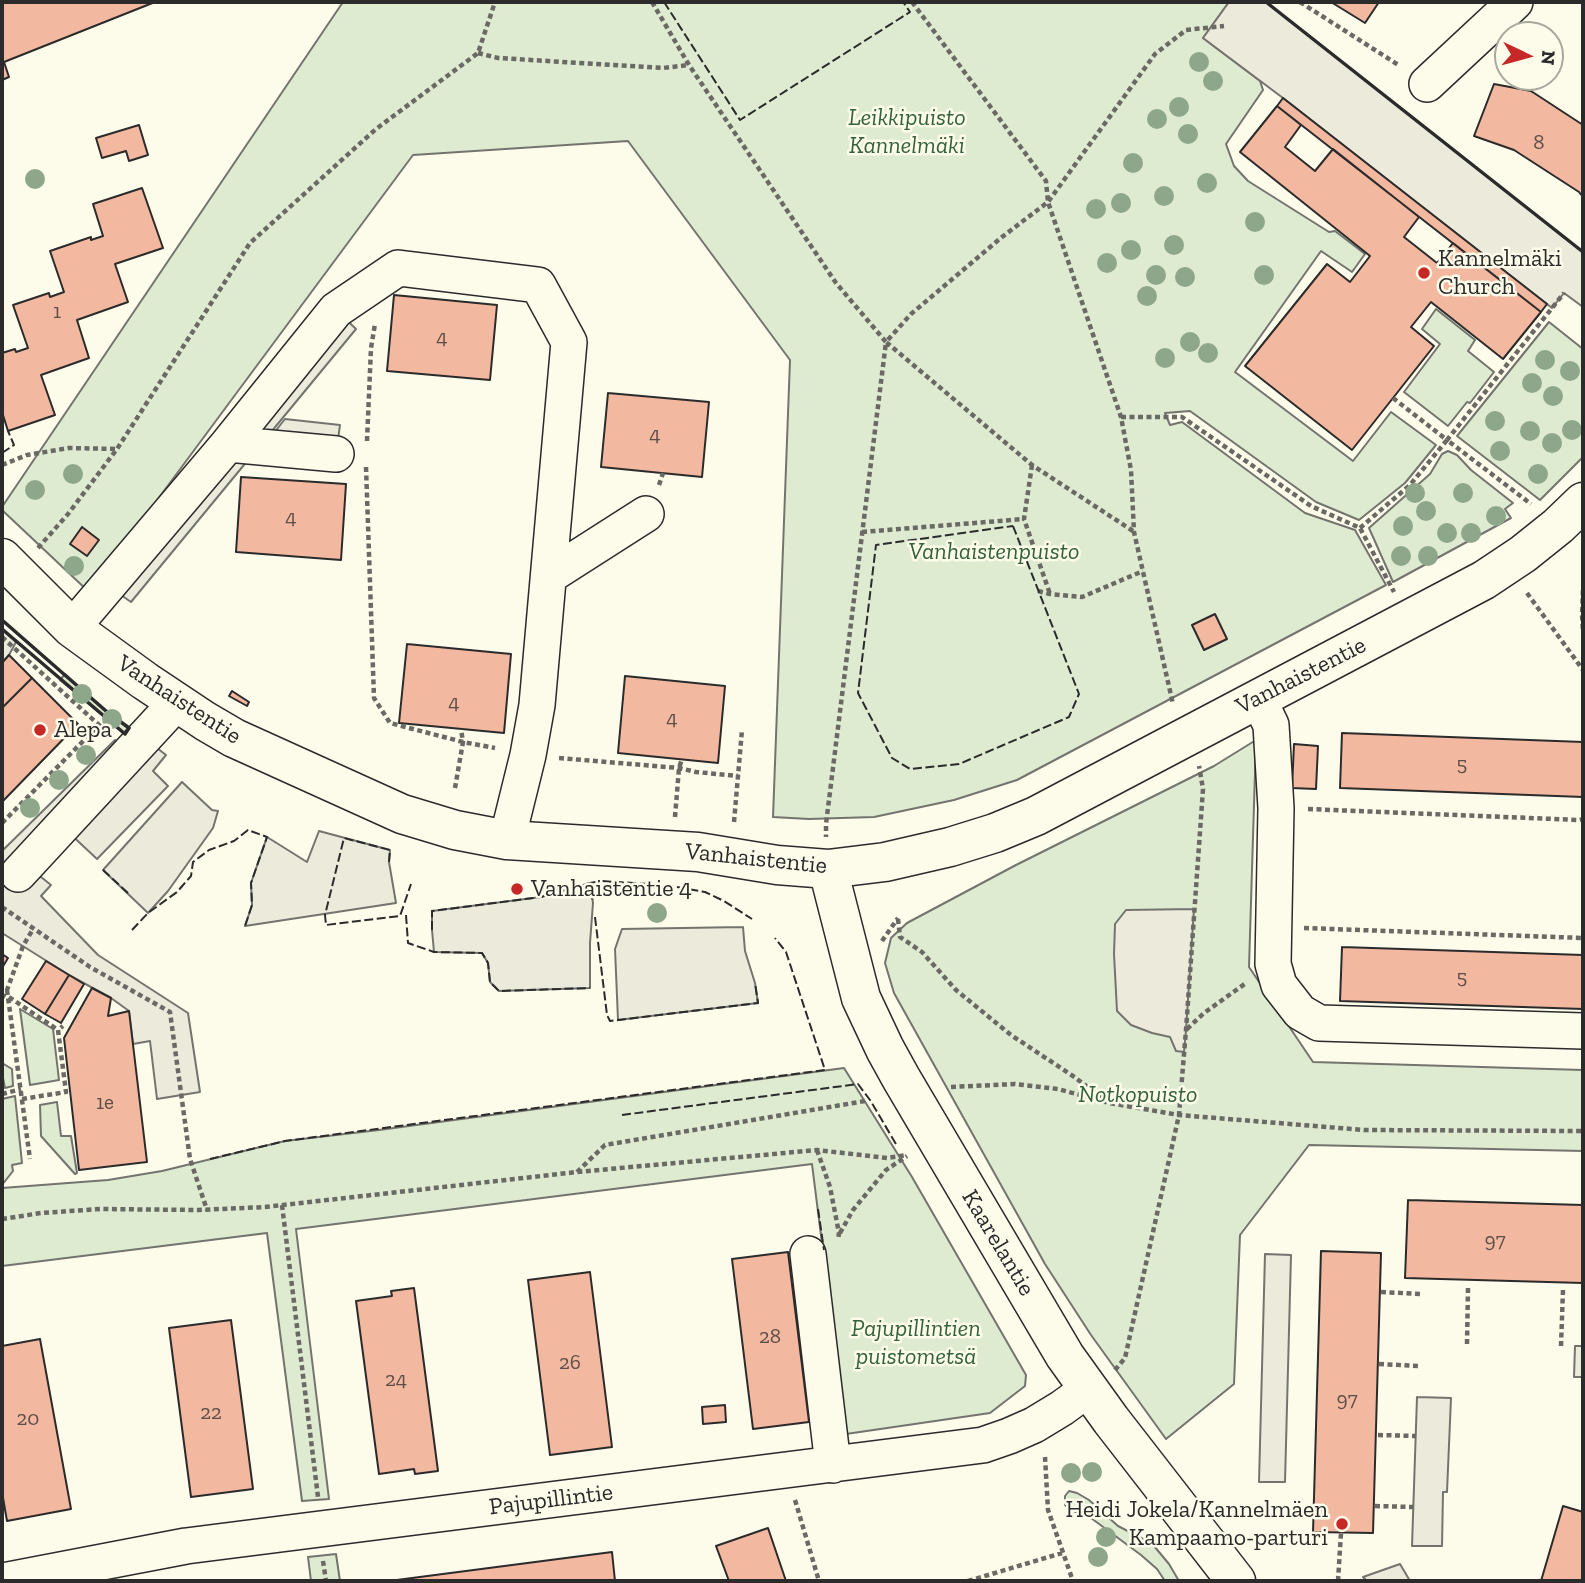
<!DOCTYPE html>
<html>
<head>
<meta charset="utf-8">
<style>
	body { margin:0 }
	#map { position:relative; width:1585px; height:1583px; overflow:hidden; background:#fdfbea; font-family:"Zilla Slab",serif }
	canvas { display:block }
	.frame { position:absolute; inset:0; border:4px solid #2b2b2b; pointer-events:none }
	.north { position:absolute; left:1494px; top:21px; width:70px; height:70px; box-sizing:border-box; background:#fdfbea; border:2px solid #a9a89e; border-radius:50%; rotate:95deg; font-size:19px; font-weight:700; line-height:28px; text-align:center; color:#2b2b2b }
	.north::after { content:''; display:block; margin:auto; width:24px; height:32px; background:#c62828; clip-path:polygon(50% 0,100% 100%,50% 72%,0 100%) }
</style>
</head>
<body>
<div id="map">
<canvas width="1585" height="1583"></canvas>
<div class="frame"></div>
<div class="north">N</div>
</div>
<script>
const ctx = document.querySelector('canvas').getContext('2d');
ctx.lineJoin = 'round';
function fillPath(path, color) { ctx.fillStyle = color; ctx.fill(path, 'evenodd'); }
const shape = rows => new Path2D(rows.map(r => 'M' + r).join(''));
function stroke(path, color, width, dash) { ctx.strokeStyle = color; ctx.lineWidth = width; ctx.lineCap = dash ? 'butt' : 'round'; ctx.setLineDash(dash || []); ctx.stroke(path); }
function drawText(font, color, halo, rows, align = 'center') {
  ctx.font = font + ' "Zilla Slab",serif'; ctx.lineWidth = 5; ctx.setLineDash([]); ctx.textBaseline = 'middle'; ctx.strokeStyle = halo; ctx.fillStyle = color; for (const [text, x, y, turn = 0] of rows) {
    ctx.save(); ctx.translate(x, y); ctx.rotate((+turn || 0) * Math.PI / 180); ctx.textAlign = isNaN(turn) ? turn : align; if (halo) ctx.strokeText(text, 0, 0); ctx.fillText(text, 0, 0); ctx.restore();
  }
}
const green = shape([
	[343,2,1229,2,1203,38,1260,81,1263,90,1226,144,1234,166,1248,181,1329,232,1335,231,1365,254,1352,272,1321,251,1235,372,1353,461,1391,412,1436,445,1405,483,1359,520,1316,502,1190,411,1165,413,1170,425,1182,422,1305,513,1355,530,1386,585,1017,780,954,800,874,817,809,819,773,817,790,360,628,141,413,155,89,592,2,510,2,507,343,2],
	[1436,309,1475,340,1468,351,1494,372,1470,403,1467,402,1448,426,1404,392,1440,344,1422,329,1436,309],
	[1549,322,1583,349,1583,457,1540,500,1457,436,1549,322],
	[1448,451,1457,455,1471,470,1513,503,1505,509,1511,518,1393,582,1369,528,1430,474,1442,454,1448,451],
	[65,674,106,711,129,728,125,734,60,680,65,674],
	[1256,740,1249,967,1313,1062,1583,1070,1583,1151,1309,1145,1240,1235,1234,1384,1166,1439,1091,1335,1045,1264,894,993,885,963,891,938,907,923,1016,865,1214,766,1256,740],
	[20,1009,53,1029,59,1080,30,1085,20,1009],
	[2,1063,12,1069,13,1086,5,1088,2,1073,2,1063],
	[844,1068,912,1177,1026,1375,1025,1386,990,1413,846,1434,812,1164,296,1229,329,1499,302,1501,267,1233,2,1266,2,1188,108,1180,162,1171,285,1141,379,1130,844,1068],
	[15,1096,22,1163,12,1165,13,1171,2,1185,2,1099,15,1096],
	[57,1102,61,1136,71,1136,77,1173,75,1174,41,1136,40,1105,57,1102],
	[1069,1491,1077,1493,1089,1500,1118,1526,1143,1539,1154,1546,1169,1564,1179,1581,1165,1581,1157,1569,1141,1555,1091,1518,1071,1510,1065,1505,1065,1496,1069,1491],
	[336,1554,340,1581,311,1581,308,1557,336,1554]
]);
fillPath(green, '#deebd1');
stroke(green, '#74746e', 2);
const parking = shape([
	[1229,2,1266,2,1583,252,1583,307,1564,293,1552,308,1283,98,1203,38,1229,2],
	[336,310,356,329,131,602,108,586,336,310],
	[285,419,340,425,336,454,250,463,285,419],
	[2,629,16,642,9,655,2,663,2,629],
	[115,740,130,753,148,741,166,755,153,771,168,786,97,859,66,830,31,869,51,885,41,896,98,955,188,1013,200,1092,157,1099,150,1041,133,1044,129,1011,111,998,69,975,2,933,2,851,115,740],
	[182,782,212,810,218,811,213,828,168,891,148,913,103,870,182,782],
	[319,831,390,850,389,862,396,903,245,926,252,905,251,883,267,837,307,862,319,831],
	[590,883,593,903,590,943,590,988,499,991,490,982,488,963,482,953,434,952,432,930,432,911,541,897,590,883],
	[1194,909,1186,1030,1184,1052,1176,1051,1170,1037,1152,1033,1131,1025,1117,1011,1114,954,1115,924,1126,910,1194,909],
	[743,927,745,951,755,983,758,1003,618,1020,615,949,622,929,743,927],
	[1265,1254,1291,1255,1285,1482,1259,1482,1265,1254],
	[1575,1346,1583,1346,1583,1377,1574,1377,1575,1346],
	[1417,1397,1451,1398,1447,1492,1443,1492,1442,1546,1412,1546,1417,1397],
	[1400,1564,1410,1581,1367,1581,1363,1577,1400,1564]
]);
fillPath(parking, '#eceadb');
stroke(parking, '#74746e', 2);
const building = shape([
	[2,2,155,2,4,62,9,77,2,80,2,2],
	[1331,2,1379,2,1365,23,1331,2],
	[1494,84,1531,91,1583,125,1583,197,1579,192,1514,150,1474,136,1494,84],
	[1283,98,1547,304,1541,312,1277,106,1283,98],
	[1277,106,1301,125,1285,147,1315,171,1333,149,1419,217,1404,237,1437,263,1453,243,1541,312,1503,359,1431,302,1411,327,1434,346,1352,450,1245,366,1327,264,1350,282,1370,256,1240,152,1277,106],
	[139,125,148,155,129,161,126,151,102,158,96,138,139,125],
	[142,188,163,248,115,264,128,302,77,320,89,358,41,375,55,415,8,431,2,412,2,353,15,349,16,352,28,348,13,305,49,293,50,297,64,292,50,251,91,237,91,240,103,236,93,204,142,188],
	[394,295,497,305,490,380,387,371,394,295],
	[608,393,709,402,702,477,601,467,608,393],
	[241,477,346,484,341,560,236,552,241,477],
	[82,527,99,540,87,556,70,544,82,527],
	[1215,614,1227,639,1204,650,1192,625,1215,614],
	[407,644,511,654,504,733,399,723,407,644],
	[9,655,32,678,2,708,2,663,9,655],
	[625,676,725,686,718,763,618,753,625,676],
	[32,678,78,724,2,802,2,708,32,678],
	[232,691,249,702,247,706,229,696,232,691],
	[1342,733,1583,742,1583,797,1340,788,1342,733],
	[1294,744,1318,746,1316,789,1292,788,1294,744],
	[1342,947,1583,955,1583,1009,1340,1001,1342,947],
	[2,954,8,958,2,968,2,954],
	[46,961,69,975,45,1014,22,999,46,961],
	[69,975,84,984,61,1023,45,1014,69,975],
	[92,988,111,998,108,1016,129,1011,147,1162,79,1170,64,1038,92,988],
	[1408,1200,1583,1205,1583,1283,1405,1278,1408,1200],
	[1321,1251,1381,1253,1373,1533,1313,1532,1321,1251],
	[788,1252,809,1422,753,1429,732,1259,788,1252],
	[590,1272,612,1447,550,1455,528,1280,590,1272],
	[414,1288,438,1471,415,1474,414,1469,379,1474,356,1301,392,1296,391,1291,414,1288],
	[231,1320,253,1489,191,1497,169,1328,231,1320],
	[40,1339,71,1509,7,1521,2,1492,2,1346,40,1339],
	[725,1405,726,1422,703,1424,702,1407,725,1405],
	[1563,1506,1583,1512,1583,1581,1541,1581,1563,1506],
	[768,1528,786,1581,729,1581,716,1546,768,1528],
	[612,1552,615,1581,389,1581,612,1552]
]);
fillPath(building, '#f2b8a0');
stroke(building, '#2b2b2b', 2);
const minor = shape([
	[1427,84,1515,2],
	[228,444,336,454],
	[549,576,646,514],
	[72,628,228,444,336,310,398,268,538,285,569,342,537,705,528,755,507,840],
	[1258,698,1271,725,1276,808,1273,964,1279,985,1300,1012,1319,1023,1583,1031],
	[18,874,177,702],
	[808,1254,833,1465],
	[3,1581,186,1546,983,1445,1009,1436,1034,1425,1062,1408,1088,1389]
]);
const major = shape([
	[2,558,72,628,145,681,205,721,234,738,402,814,455,830,507,840,698,852,777,865,828,869,885,862,950,847,995,833,1036,816,1484,580,1523,554,1558,526,1583,502],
	[828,869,861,998,885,1049,901,1078,1065,1356,1111,1420,1236,1581]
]);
stroke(minor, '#2b2b2b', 38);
stroke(major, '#2b2b2b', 41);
stroke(shape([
	[652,2,689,65,836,283,886,342,826,824,826,837],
	[912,2,1046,181,1048,202,1121,417,1131,470,1134,532,1173,704],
	[1300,2,1400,66],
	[478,53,498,58,663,68,689,65],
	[1393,398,1447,440,1564,293],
	[1121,417,1182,417,1311,506,1360,528,1394,592],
	[367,441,371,348,375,324],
	[2,465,27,455,69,448,117,449],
	[1032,465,1024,519,1050,594],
	[366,467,374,698,390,723,463,742,495,748],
	[659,485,663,473],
	[1360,528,1410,485,1447,440,1531,504],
	[1133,531,1032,465,886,342,911,314,1002,237,1048,202,1155,54,1186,30,1224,26],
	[862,532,1024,519],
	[38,548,68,514,117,449,250,243,376,129,478,53,495,2],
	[1583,590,1582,616,1583,631],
	[1038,591,1050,594,1082,597,1143,571],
	[1527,593,1583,670],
	[2,637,99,725],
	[559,758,679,768,696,772,738,776],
	[455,788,463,742,461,729],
	[1308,809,1579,820,1583,819],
	[675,817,679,768,682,759],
	[734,822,742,730],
	[2,823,99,725,108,732],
	[2,907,90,967,170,1012,190,1159,207,1210],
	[898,919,900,937,922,952,956,990,1011,1035,1073,1076,1106,1101],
	[1304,928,1583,938],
	[882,941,898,918],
	[7,990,30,1159],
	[9,997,58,1030],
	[2,998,7,990,23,946,33,929],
	[1187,1029,1204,1013,1246,983],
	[951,1087,1015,1084,1058,1089,1109,1103,1179,1115,1364,1130,1583,1131],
	[2,1094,21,1089],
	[22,1099,66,1092,58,1030,63,1026],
	[817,1150,830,1187,839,1233,838,1240],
	[577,1172,605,1145,865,1101],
	[282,1205,318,1497],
	[2,1219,41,1213,100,1209,199,1210,265,1207,577,1172,817,1150,887,1158,907,1155],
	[840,1233,853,1210,886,1170,907,1156],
	[1381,1292,1420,1294],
	[1467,1344,1468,1288],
	[1561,1346,1563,1290],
	[1379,1364,1418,1366],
	[1115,1370,1125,1358,1179,1115,1186,1030,1203,789,1199,766],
	[1378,1435,1416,1436],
	[1045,1457,1048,1510,1073,1581],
	[795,1500,819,1581],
	[1375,1506,1413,1507],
	[323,1561,326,1581],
	[968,1581,1062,1553],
	[1338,1581,1341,1533]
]), '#6a6964', 4.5, [5, 3.5]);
stroke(minor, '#fdfbea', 35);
stroke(major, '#fdfbea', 38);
stroke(shape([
	[664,2,740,120,910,12,903,2],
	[2,453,14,445,8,431],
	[1013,526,1079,694,1069,717,959,764,910,769,892,758,858,693,876,545,1013,526],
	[389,862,390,850,344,838,325,915,326,925,400,916,411,884],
	[103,870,128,893],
	[590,883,601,881,666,885,705,892,724,901,752,919],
	[406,915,408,943,434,952,482,953,488,963,490,982,499,991,590,988],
	[595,917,607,1015,610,1021,758,1003,755,983],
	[132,930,148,913,177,892,191,876,193,862,209,850,234,841,248,830,267,837,251,883,252,905,245,926],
	[432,930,432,911,541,897,590,883,593,903],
	[622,1115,858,1084,870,1100,896,1144],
	[210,1159,285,1141,825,1070,786,952,775,938],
	[818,1209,824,1250]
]), '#2b2b2b', 2, [9, 3.5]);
stroke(shape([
	[1266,2,1583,252],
	[2,620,106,711,129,728,125,734,2,629]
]), '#2b2b2b', 3.5);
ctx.fillStyle = '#8ea78a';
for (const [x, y] of [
	[1199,62],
	[1213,81],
	[1179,107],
	[1157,119],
	[1188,134],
	[1133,163],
	[35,179],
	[1207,183],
	[1164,196],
	[1121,203],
	[1096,209],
	[1255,222],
	[1174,245],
	[1131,250],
	[1107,263],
	[1156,275],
	[1264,275],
	[1185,277],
	[1147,296],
	[1190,342],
	[1208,353],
	[1165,358],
	[1545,360],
	[1570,371],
	[1532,383],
	[1553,396],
	[1495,421],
	[1572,430],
	[1530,431],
	[1552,443],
	[1500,451],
	[73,474],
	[1538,474],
	[35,490],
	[1415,493],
	[1463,493],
	[1426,511],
	[1496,516],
	[1403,526],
	[1447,533],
	[1471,533],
	[1401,556],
	[1428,556],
	[74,566],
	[82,694],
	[112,719],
	[86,755],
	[59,780],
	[30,808],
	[657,913],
	[1092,1472],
	[1071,1473],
	[1106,1537],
	[1098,1557]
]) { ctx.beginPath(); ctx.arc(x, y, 10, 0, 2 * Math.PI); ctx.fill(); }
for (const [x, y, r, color] of [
	[1424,273,7,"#c62828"],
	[40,730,7,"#c62828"],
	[517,889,7,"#c62828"],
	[1342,1524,7,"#c62828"]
]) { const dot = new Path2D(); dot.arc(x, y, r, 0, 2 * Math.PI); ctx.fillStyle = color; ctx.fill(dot); stroke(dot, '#fdfbea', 2.5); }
drawText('21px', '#5d4e48', null, [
	["8",1539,143],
	["1",57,312],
	["4",442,338],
	["4",655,435],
	["4",291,518],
	["4",454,703],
	["4",672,719],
	["5",1462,765],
	["5",1462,978],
	["1e",105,1103],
	["97",1495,1241],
	["28",770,1337],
	["26",570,1363],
	["24",396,1380],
	["97",1347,1400],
	["22",211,1413],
	["20",28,1419]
]);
drawText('italic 24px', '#34623c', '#fdfbea', [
	["Leikkipuisto",907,118],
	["Kannelmäki",907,146],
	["Vanhaistenpuisto",994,552],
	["Notkopuisto",1138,1095],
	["Pajupillintien",916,1329],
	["puistometsä",916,1357]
]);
drawText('24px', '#2b2b2b', '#fdfbea', [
	["Kannelmäki",1438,259],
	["Church",1438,287],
	["Alepa",54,730],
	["Vanhaistentie 4",531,889],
	["Heidi Jokela/Kannelmäen",1328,1510,"right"],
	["Kampaamo-parturi",1328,1538,"right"]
], 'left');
drawText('24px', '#2b2b2b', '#fdfbea', [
	["Vanhaistentie",1301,676,-27],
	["Vanhaistentie",179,700,33],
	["Vanhaistentie",756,859,6],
	["Kaarelantie",998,1243,59],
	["Pajupillintie",551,1500,-7]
]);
</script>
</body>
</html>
